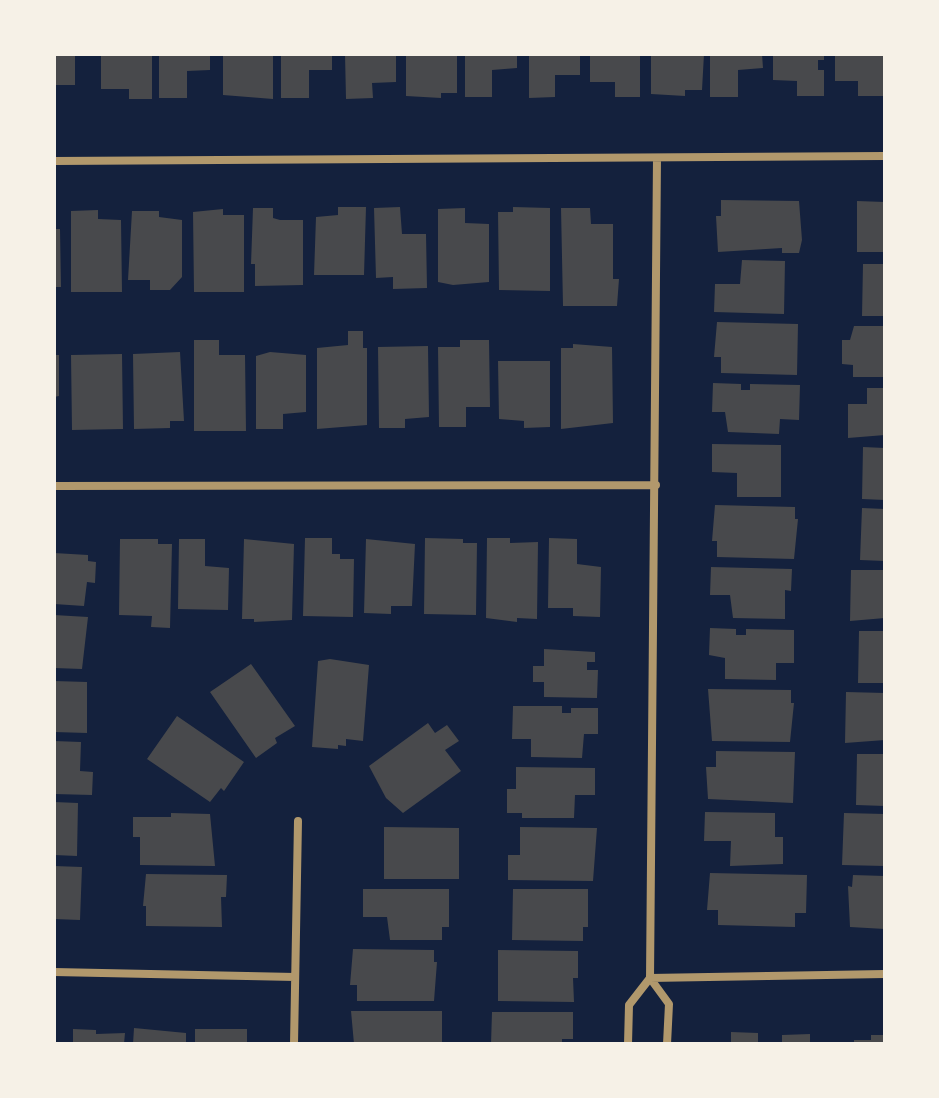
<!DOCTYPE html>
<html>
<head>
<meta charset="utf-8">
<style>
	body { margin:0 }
	#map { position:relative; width:939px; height:1098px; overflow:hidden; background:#14213d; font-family:Barlow,sans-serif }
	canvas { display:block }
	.frame { position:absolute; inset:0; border:56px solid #f6f1e7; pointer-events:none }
</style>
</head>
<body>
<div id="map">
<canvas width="939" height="1098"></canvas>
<div class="frame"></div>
</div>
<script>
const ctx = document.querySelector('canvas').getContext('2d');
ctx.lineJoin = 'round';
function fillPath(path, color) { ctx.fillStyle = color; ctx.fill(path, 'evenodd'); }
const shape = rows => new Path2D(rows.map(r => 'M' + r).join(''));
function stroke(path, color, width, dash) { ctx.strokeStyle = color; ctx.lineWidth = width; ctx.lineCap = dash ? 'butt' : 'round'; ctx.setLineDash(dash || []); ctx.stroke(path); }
fillPath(shape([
	[54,54,75,54,75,85,54,85],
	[101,54,152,54,152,99,129,99,129,89,101,89],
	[159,54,210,54,210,70,187,71,187,98,159,98],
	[223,54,273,54,273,99,223,95],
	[281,54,332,54,332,70,309,70,309,98,281,98],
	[345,54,396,54,396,82,372,83,373,98,346,99],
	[406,54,457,54,457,93,441,93,441,98,406,96],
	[465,54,517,54,517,68,492,70,492,97,465,97],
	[529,54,580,54,580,75,555,75,555,97,529,98],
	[590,54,640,54,640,97,615,97,615,82,590,82],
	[651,54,704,54,702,90,685,90,685,96,651,94],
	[710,54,762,54,763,68,738,70,738,97,710,97],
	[773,54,824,54,824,60,818,60,818,70,824,70,824,96,797,96,797,81,773,80],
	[835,54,885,54,885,96,858,96,858,81,835,81],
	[721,200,799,201,802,240,799,253,782,253,782,248,718,252,716,216,721,216],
	[857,201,885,202,885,252,857,252],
	[338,207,366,207,364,275,314,275,316,217,338,215],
	[400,207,402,234,426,234,427,288,393,289,393,277,376,278,374,208],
	[513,207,550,208,550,291,499,290,498,212,513,212],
	[253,208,273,208,273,218,280,220,303,220,303,285,255,286,255,264,251,264],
	[465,208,465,223,489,224,489,282,453,285,438,282,438,209],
	[561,208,590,208,591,224,613,224,613,279,619,279,617,306,563,306],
	[223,209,223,215,244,215,244,292,194,292,193,212],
	[98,210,98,219,121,220,122,292,71,292,71,211],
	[132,211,159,211,159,217,182,220,182,277,170,290,150,290,150,280,128,280],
	[54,229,60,229,61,287,54,287],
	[742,260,785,261,784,314,714,312,715,284,740,284],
	[863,264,885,264,885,316,862,316],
	[717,322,798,324,797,375,721,373,721,357,714,357],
	[854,326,885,326,885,377,853,377,853,365,842,364,842,340,850,340],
	[348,331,363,331,363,348,367,348,367,425,317,429,317,348,348,345],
	[194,340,219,340,219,355,245,355,246,431,194,431],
	[460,340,489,340,490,407,466,407,466,427,439,427,438,347,460,347],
	[573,344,612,347,613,423,561,429,561,348,573,348],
	[428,346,429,417,405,419,405,428,379,428,378,347],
	[180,352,184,421,170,421,170,428,134,429,133,354],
	[270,352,306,355,306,412,283,414,283,429,256,429,256,356],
	[122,354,123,429,72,430,71,355],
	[54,355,59,355,59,396,54,397],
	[498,361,550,361,550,427,524,428,524,421,499,419],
	[713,383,741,384,741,390,750,390,750,384,800,385,799,420,780,419,779,434,728,432,725,412,712,412],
	[867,388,885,388,885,435,848,438,848,404,867,404],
	[712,444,781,445,781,497,737,497,737,473,712,472],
	[863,447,885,448,885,500,862,499],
	[715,505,795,507,795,519,798,519,794,559,717,557,717,541,712,541],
	[862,508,885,509,885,561,860,560],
	[305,538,332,538,332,554,340,554,340,559,354,559,353,617,303,616],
	[425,538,463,539,463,543,477,543,476,615,424,614],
	[487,538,510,538,510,543,538,542,537,619,517,618,517,622,486,618],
	[549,538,577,539,577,564,601,567,600,617,573,616,573,608,548,608],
	[120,539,158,539,158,544,172,544,170,628,151,627,152,616,119,615],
	[179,539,205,539,205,566,229,568,228,610,178,609],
	[244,539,294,544,292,620,254,622,254,619,242,619],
	[366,539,415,544,412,606,391,606,391,614,364,613],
	[54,553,88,555,88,561,96,562,95,583,87,582,84,606,54,604],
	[711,567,792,569,791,591,785,590,785,619,733,618,730,595,710,595],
	[851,570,885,570,885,618,850,621],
	[54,615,88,617,82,669,54,668],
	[710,628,736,629,736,635,746,635,746,629,794,630,794,663,776,663,776,680,725,679,725,658,709,655],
	[859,631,885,631,885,683,858,683],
	[544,649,595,652,595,662,587,662,587,670,598,670,597,698,544,697,544,682,533,682,533,666,544,666],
	[330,659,369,665,363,741,346,739,346,746,338,745,338,749,312,747,318,661],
	[251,664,295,726,275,738,277,743,256,758,210,692],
	[54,681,87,682,87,733,54,732],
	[708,689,791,690,791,703,794,703,790,742,712,741],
	[846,692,885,693,885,740,845,743],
	[513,706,562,706,562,713,571,713,571,708,598,708,598,734,584,734,582,758,531,757,531,739,512,739],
	[177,716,244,762,224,791,221,788,210,802,147,759],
	[428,723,435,733,447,725,459,741,445,750,461,771,403,813,386,798,369,766],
	[54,741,81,742,80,771,93,772,92,795,54,794],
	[716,751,795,752,793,803,708,799,706,767,716,767],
	[857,754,885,754,885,806,856,805],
	[516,767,595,768,595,795,575,795,574,818,522,818,522,813,507,813,507,789,516,789],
	[54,802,78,803,77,856,54,855],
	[705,812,775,813,775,837,783,837,783,864,730,866,731,841,704,841],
	[171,813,210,814,215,866,140,865,140,837,133,837,133,817,171,817],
	[844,813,885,814,885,866,842,865],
	[384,827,459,828,459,879,384,879],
	[520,827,597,828,593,881,508,880,508,855,520,855],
	[54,866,82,867,80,920,54,919],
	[710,873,807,875,806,913,795,913,795,927,718,925,718,910,707,910],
	[146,874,227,875,226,897,221,897,222,927,146,926,146,906,143,906],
	[853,875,885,876,885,929,850,927,848,886,852,887],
	[363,889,449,889,449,927,442,927,442,940,390,940,387,917,363,917],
	[513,889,588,889,588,927,583,927,583,941,512,940],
	[353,949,434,950,434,962,437,962,434,1001,357,1001,357,985,350,985],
	[498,950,578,951,578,978,573,978,574,1002,498,1001],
	[351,1011,442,1011,442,1044,354,1044],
	[492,1012,573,1012,573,1039,562,1039,562,1044,491,1044],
	[134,1028,186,1033,186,1044,133,1044],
	[73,1029,96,1030,96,1034,125,1033,124,1044,73,1044],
	[195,1029,247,1029,247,1044,195,1044],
	[731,1032,758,1033,758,1044,731,1044],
	[810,1034,810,1044,782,1044,782,1035],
	[871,1035,885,1035,885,1044,854,1044,854,1040,871,1040]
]), '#48494c');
stroke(shape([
	[657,158,650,978,669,1004,667,1044],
	[54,161,885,156],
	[54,486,656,485],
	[54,972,295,977],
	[650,978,885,974],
	[294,1044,298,821],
	[628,1044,629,1005,650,978]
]), '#b1986c', 8);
</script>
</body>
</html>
